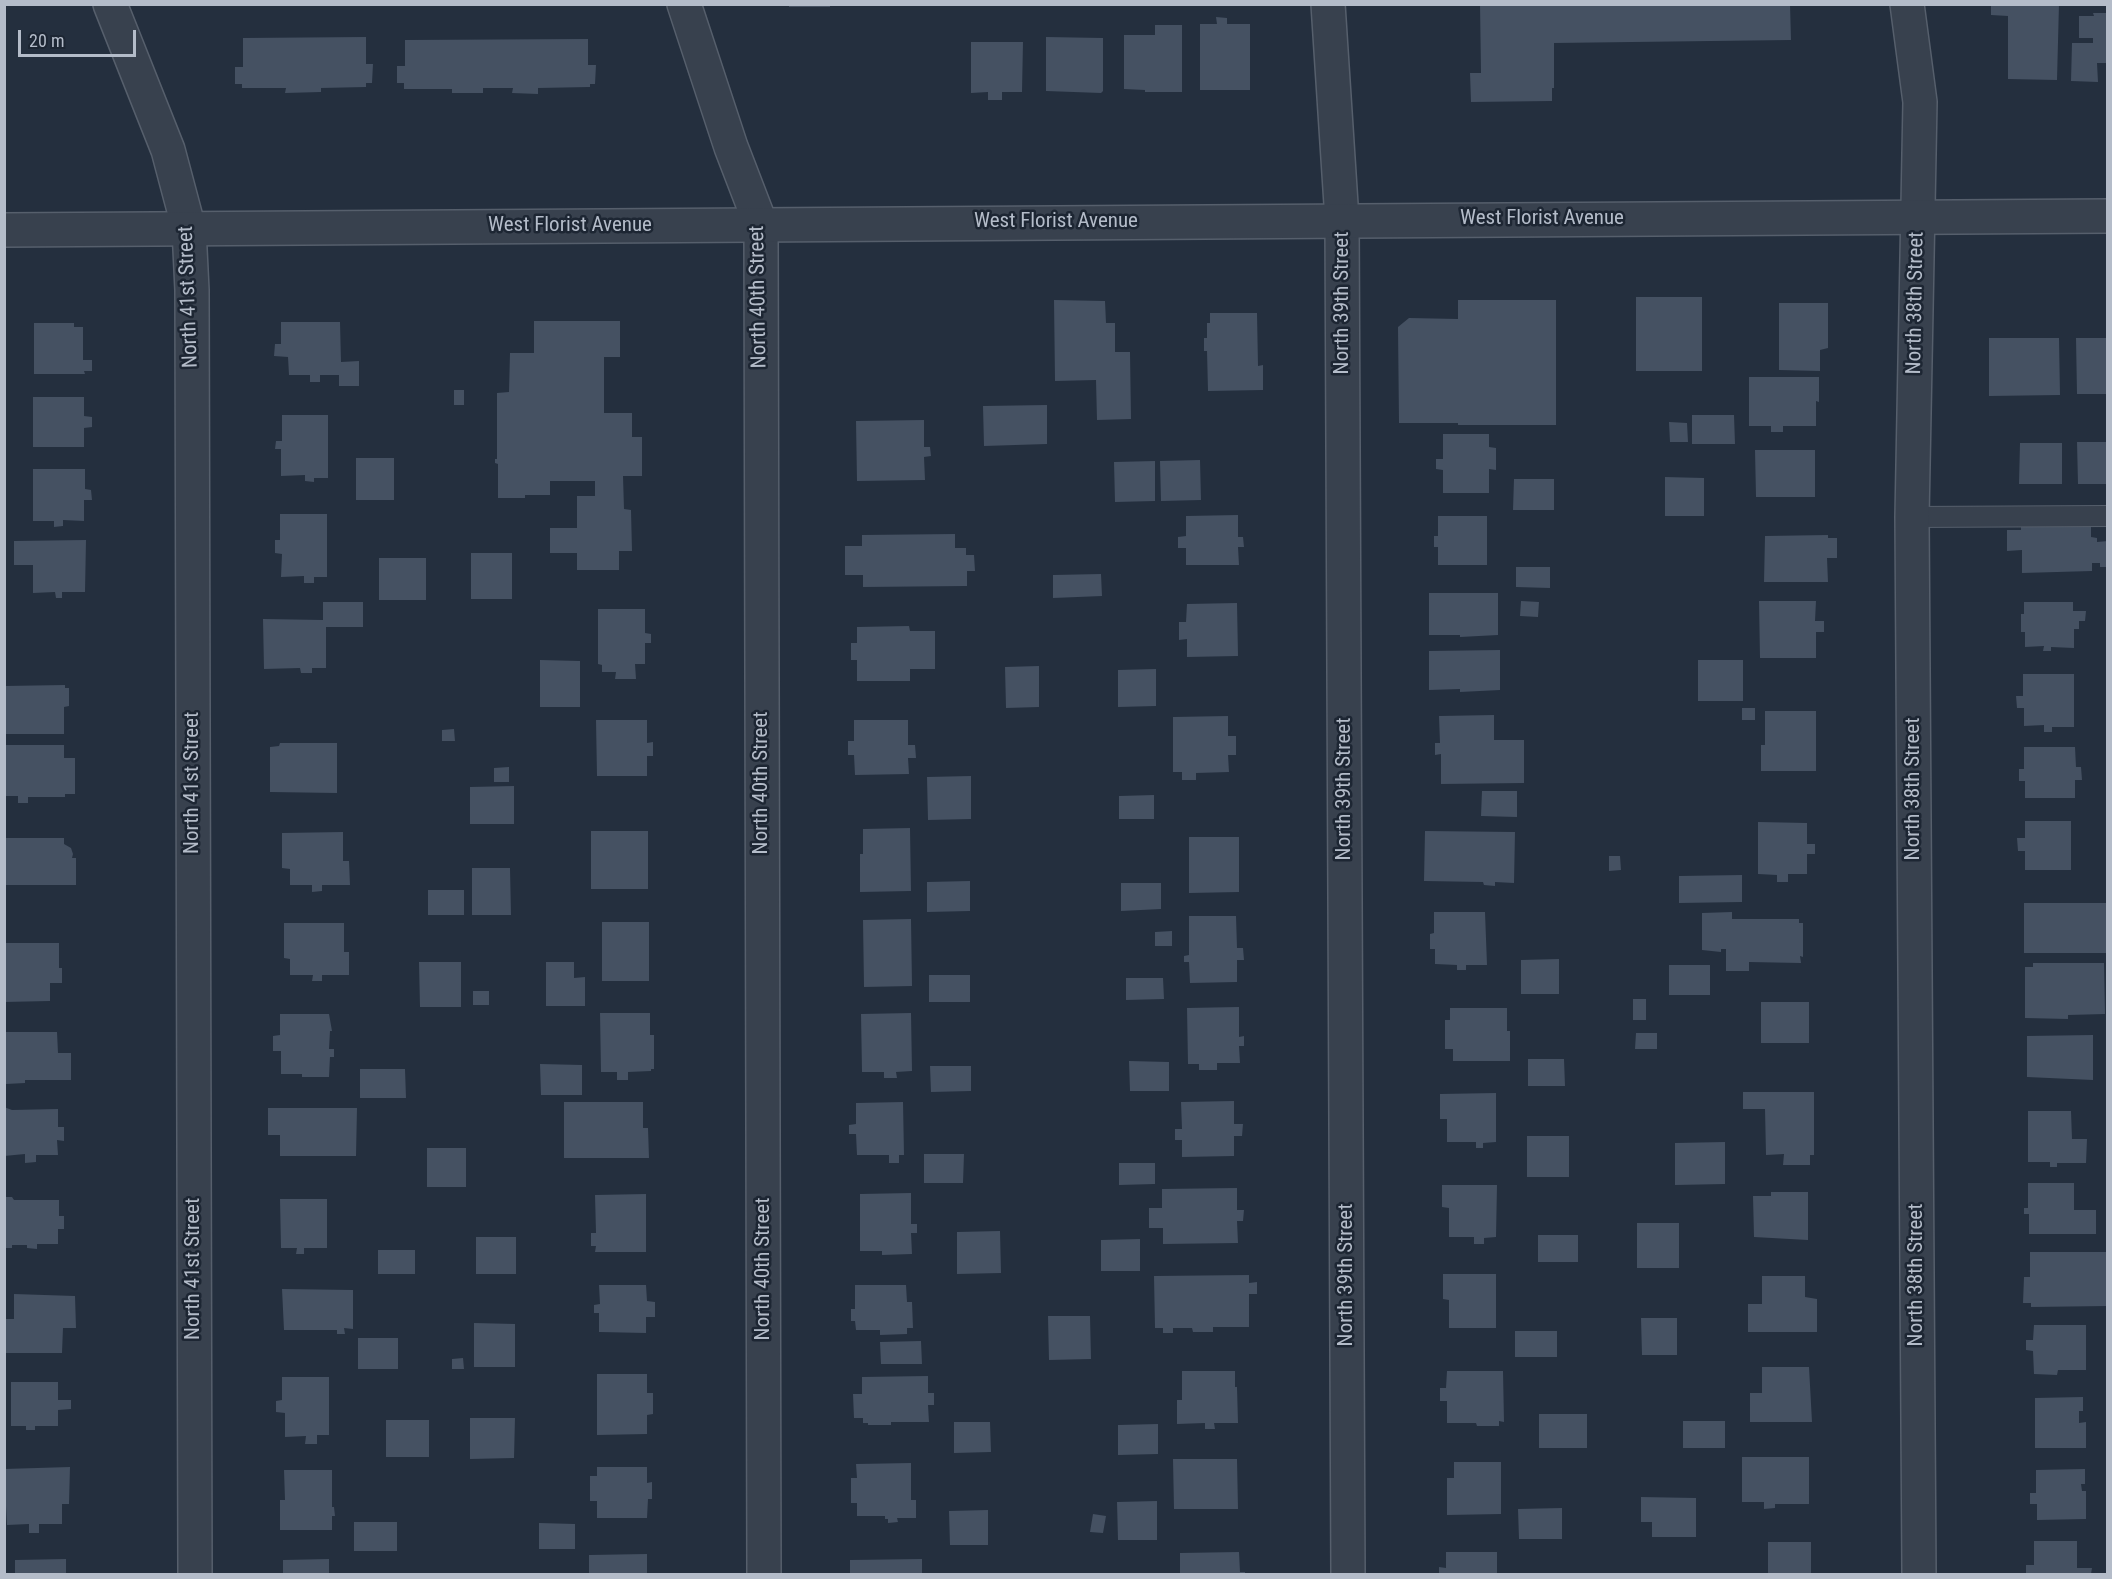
<!DOCTYPE html>
<html>
<head>
<meta charset="utf-8">
<style>
	body { margin:0 }
	#map { position:relative; width:2112px; height:1579px; overflow:hidden; background:#242f3e; font-family:"Roboto Condensed",sans-serif }
	canvas { display:block }
	.frame { position:absolute; inset:0; border:6px solid #b4bcc9; pointer-events:none }
	.scale { position:absolute; left:18px; top:30px; width:118px; height:27px; box-sizing:border-box; border:3px solid #b4bcc9; border-top:0; padding-left:8px; font-size:18px; line-height:21px; white-space:nowrap; color:#b4bcc9; -webkit-text-stroke:4px #1d2633; paint-order:stroke }
</style>
</head>
<body>
<div id="map">
<canvas width="2112" height="1579"></canvas>
<div class="frame"></div>
<div class="scale">20 m</div>
</div>
<script>
const ctx = document.querySelector('canvas').getContext('2d');
ctx.lineJoin = 'round';
function fillPath(path, color) { ctx.fillStyle = color; ctx.fill(path, 'evenodd'); }
const shape = rows => new Path2D(rows.map(r => 'M' + r).join(''));
function stroke(path, color, width, dash) { ctx.strokeStyle = color; ctx.lineWidth = width; ctx.lineCap = dash ? 'butt' : 'round'; ctx.setLineDash(dash || []); ctx.stroke(path); }
function drawText(font, color, halo, rows, align = 'center') {
  ctx.font = font + ' "Roboto Condensed",sans-serif'; ctx.lineWidth = 5; ctx.setLineDash([]); ctx.textBaseline = 'middle'; ctx.strokeStyle = halo; ctx.fillStyle = color; for (const [text, x, y, turn = 0] of rows) {
    ctx.save(); ctx.translate(x, y); ctx.rotate((+turn || 0) * Math.PI / 180); ctx.textAlign = isNaN(turn) ? turn : align; if (halo) ctx.strokeText(text, 0, 0); ctx.fillText(text, 0, 0); ctx.restore();
  }
}
fillPath(shape([
	[1480,4,1790,4,1791,40,1554,43,1554,88,1552,88,1552,101,1471,102,1470,73,1481,73],
	[1991,4,2059,4,2057,80,2008,79,2008,16,1991,15],
	[789,5,830,5,830,7,789,7],
	[2093,13,2108,13,2108,63,2097,63,2098,82,2071,81,2072,43,2093,43,2093,38,2079,38,2079,16,2094,16],
	[1216,17,1227,18,1227,24,1250,24,1250,90,1200,90,1200,24,1217,24],
	[1155,25,1182,25,1182,92,1145,92,1145,90,1124,89,1124,35,1155,35],
	[366,37,366,64,373,64,372,83,366,83,366,87,321,88,321,92,285,93,286,88,242,88,242,84,235,84,235,67,243,67,243,38],
	[1046,37,1103,38,1103,91,1101,93,1046,91],
	[588,39,588,65,596,65,595,84,590,84,590,87,538,88,538,94,512,93,513,88,483,88,483,93,452,93,452,89,404,89,404,83,397,83,397,66,405,66,405,40],
	[971,42,1023,42,1022,92,1002,92,1002,100,988,100,988,92,971,93],
	[1636,297,1702,297,1702,371,1636,371],
	[1054,300,1105,301,1106,323,1115,323,1115,352,1130,352,1131,419,1097,420,1096,380,1055,381],
	[1458,300,1556,300,1556,425,1458,425,1458,423,1399,423,1398,327,1409,318,1458,319],
	[1779,303,1828,303,1828,348,1820,350,1820,371,1779,370],
	[1210,313,1257,313,1258,366,1263,365,1263,390,1208,391,1207,351,1204,351,1204,338,1207,338,1207,323,1210,323],
	[534,321,620,321,620,357,604,357,604,413,632,413,632,437,642,437,642,476,623,476,624,509,631,510,632,551,619,551,619,570,577,570,577,553,550,553,550,528,577,528,577,496,595,496,595,481,550,481,550,495,525,495,525,498,498,498,498,464,495,463,495,459,497,459,497,393,509,392,510,353,534,353],
	[281,322,340,322,341,362,359,361,359,386,339,386,339,375,320,375,320,382,310,382,310,375,289,375,288,357,274,356,275,344,281,344],
	[34,323,74,323,74,327,83,327,83,360,92,360,92,371,84,371,85,374,34,374],
	[1989,338,2059,338,2060,395,1989,396],
	[2076,338,2108,338,2108,394,2077,394],
	[1749,377,1819,377,1819,402,1816,401,1816,426,1783,426,1783,432,1771,432,1771,426,1749,426],
	[454,390,464,390,464,405,454,405],
	[33,397,84,397,84,416,92,417,92,427,84,428,84,447,33,447],
	[1047,405,1047,444,984,446,983,406],
	[282,415,328,415,328,478,314,478,314,482,305,481,305,475,281,476,281,449,275,449,276,441,282,441],
	[1692,415,1734,415,1735,444,1692,444],
	[924,420,924,447,930,447,931,456,924,457,925,480,857,481,856,421],
	[1669,422,1687,423,1688,442,1670,442],
	[1443,434,1489,434,1489,447,1496,448,1496,470,1489,469,1489,493,1443,493,1443,470,1436,469,1436,459,1443,459],
	[2077,442,2108,442,2108,484,2078,484],
	[2020,443,2062,443,2062,484,2019,484],
	[1755,450,1815,450,1815,497,1756,497],
	[356,458,394,458,394,500,356,500],
	[1200,460,1201,500,1161,501,1160,461],
	[1155,461,1155,501,1115,502,1114,462],
	[33,469,85,469,85,489,91,490,92,500,84,500,84,521,63,520,63,526,54,527,54,521,33,521],
	[1665,477,1704,478,1704,516,1665,516],
	[1514,479,1554,479,1554,510,1513,510],
	[280,514,327,514,327,577,314,577,314,583,304,583,304,576,281,577,282,554,275,553,275,540,280,540],
	[1238,515,1238,537,1243,537,1244,547,1238,547,1239,565,1186,565,1186,548,1178,548,1178,537,1186,536,1186,516],
	[1438,516,1487,516,1487,565,1438,565,1438,547,1434,547,1434,536,1438,536],
	[2091,526,2091,537,2097,538,2097,542,2108,541,2107,567,2100,567,2100,563,2092,563,2092,571,2022,573,2022,550,2007,551,2007,530,2021,530,2021,527],
	[955,534,955,548,966,548,966,555,974,555,975,571,967,571,967,586,863,587,863,575,845,575,845,546,862,546,862,535],
	[1828,535,1828,538,1837,538,1837,558,1827,558,1828,582,1764,582,1765,536],
	[86,540,85,592,62,592,62,598,56,598,55,592,33,593,33,565,14,565,14,541],
	[471,553,512,553,512,599,471,599],
	[379,558,426,558,426,600,379,600],
	[1516,567,1550,567,1550,588,1516,587],
	[1101,574,1102,596,1053,598,1053,575],
	[1429,593,1498,593,1498,635,1460,637,1460,635,1429,635],
	[1521,601,1539,602,1538,617,1520,616],
	[1759,601,1816,601,1815,621,1824,621,1824,632,1816,632,1816,658,1760,658],
	[323,602,363,602,363,627,326,627,326,668,312,668,312,673,301,673,300,668,264,669,263,619,323,620],
	[2024,602,2073,602,2073,611,2086,611,2085,621,2079,621,2079,629,2074,629,2074,648,2051,647,2051,651,2043,651,2044,646,2025,647,2025,632,2021,632,2021,614,2024,614],
	[1237,603,1238,656,1187,657,1187,639,1179,640,1179,622,1186,622,1187,604],
	[598,609,645,609,645,633,651,634,651,643,645,643,645,664,635,664,636,679,615,679,616,672,602,672,602,665,598,664],
	[909,626,910,631,935,631,935,669,910,669,910,681,857,681,857,660,851,660,851,643,857,643,857,627],
	[1500,650,1500,690,1460,692,1460,689,1429,690,1429,651],
	[540,660,580,661,580,707,540,707],
	[1698,660,1743,660,1743,701,1698,701],
	[1039,666,1039,707,1006,708,1005,667],
	[1156,669,1156,706,1118,707,1118,670],
	[2023,674,2074,674,2074,727,2052,727,2052,732,2044,732,2044,725,2024,726,2024,708,2017,708,2016,696,2023,696],
	[65,685,65,688,69,688,69,706,64,707,64,734,4,734,4,686],
	[1742,708,1755,708,1755,720,1742,720],
	[1765,711,1816,711,1816,771,1761,771,1761,745,1765,745],
	[1494,715,1494,740,1524,740,1524,783,1441,784,1441,754,1435,755,1435,743,1440,743,1439,716],
	[1228,716,1228,736,1236,736,1236,755,1228,755,1229,772,1196,773,1196,780,1182,780,1182,772,1173,772,1173,717],
	[596,720,647,720,647,743,653,742,653,756,647,756,647,776,597,776],
	[854,720,908,720,908,745,915,745,916,758,908,758,909,774,855,775,854,755,848,755,848,741,854,741],
	[454,729,455,741,442,741,442,730],
	[280,743,337,743,337,793,270,792,270,747,279,746],
	[4,745,64,745,64,758,75,758,75,794,65,794,65,797,28,797,28,803,18,803,18,796,4,796],
	[2024,747,2075,747,2076,767,2081,767,2082,780,2075,780,2075,798,2025,798,2025,781,2019,781,2019,769,2024,769],
	[509,767,509,782,494,782,494,768],
	[971,776,971,819,928,820,927,777],
	[514,786,514,824,470,824,470,787],
	[1482,791,1517,791,1517,817,1481,816],
	[1154,795,1154,819,1119,819,1119,796],
	[2025,821,2071,821,2071,870,2025,870,2025,851,2018,851,2017,838,2025,838],
	[1758,822,1807,823,1807,844,1815,844,1815,854,1807,854,1807,874,1788,874,1788,882,1777,882,1777,875,1758,874],
	[910,828,911,891,860,892,860,854,863,854,863,829],
	[591,831,648,831,648,889,591,889],
	[1425,831,1515,832,1514,883,1495,882,1495,886,1484,885,1483,882,1424,881],
	[343,832,343,861,349,861,350,885,322,885,322,891,312,892,312,885,290,885,290,869,282,868,282,833],
	[1189,837,1239,837,1239,892,1189,893],
	[4,838,64,838,64,844,71,848,73,854,72,858,76,858,76,885,4,885],
	[1609,856,1620,856,1621,870,1609,871],
	[472,868,510,868,511,915,472,915],
	[1742,875,1742,902,1679,903,1679,876],
	[970,881,970,911,927,912,927,882],
	[1121,883,1161,883,1161,909,1121,911],
	[428,890,464,890,464,915,428,915],
	[2024,903,2108,903,2108,953,2024,953],
	[1434,912,1485,912,1487,965,1466,965,1466,970,1457,970,1457,965,1435,964,1435,949,1430,949,1430,934,1434,933],
	[1732,912,1732,919,1799,919,1799,923,1803,923,1803,957,1800,956,1801,963,1749,962,1749,971,1726,971,1726,949,1721,949,1721,952,1702,950,1702,913],
	[1189,916,1236,916,1237,948,1243,948,1244,960,1237,960,1237,982,1190,983,1189,962,1184,962,1184,956,1189,955],
	[911,919,912,986,864,987,863,920],
	[602,922,649,922,649,981,602,981],
	[284,923,344,923,344,952,349,952,349,975,322,975,322,981,312,981,313,975,290,975,290,959,284,958],
	[1172,931,1172,946,1155,946,1155,932],
	[4,943,59,943,59,968,62,968,62,983,50,983,50,1001,4,1002],
	[1559,959,1559,994,1521,994,1521,960],
	[419,962,461,962,461,1007,420,1007],
	[546,962,574,962,574,978,585,977,585,1006,546,1006],
	[2033,963,2104,963,2105,1014,2068,1015,2068,1019,2025,1018,2025,967,2033,967],
	[1669,965,1710,965,1710,995,1669,995],
	[929,975,970,975,970,1002,929,1002],
	[1126,978,1163,978,1164,999,1126,1000],
	[473,991,489,991,489,1005,473,1005],
	[1633,999,1646,999,1646,1020,1633,1020],
	[1761,1002,1809,1002,1809,1043,1761,1043],
	[1239,1007,1239,1037,1244,1036,1244,1046,1239,1046,1240,1063,1217,1063,1217,1070,1199,1070,1199,1064,1188,1064,1187,1008],
	[1450,1008,1507,1008,1507,1031,1510,1031,1510,1061,1453,1061,1453,1049,1445,1049,1445,1020,1450,1020],
	[600,1013,650,1013,650,1035,654,1035,654,1069,651,1069,651,1071,628,1072,628,1080,617,1080,617,1072,601,1072],
	[911,1013,912,1071,896,1072,897,1078,884,1078,884,1072,862,1072,861,1014],
	[280,1014,329,1014,332,1031,330,1031,329,1049,334,1049,334,1057,330,1057,329,1077,302,1077,302,1074,281,1074,281,1051,273,1051,273,1036,280,1035],
	[4,1032,57,1032,58,1053,71,1053,71,1080,25,1080,25,1083,6,1084],
	[1636,1033,1657,1033,1657,1049,1635,1049],
	[2093,1035,2093,1080,2027,1077,2027,1036],
	[1528,1059,1564,1059,1565,1086,1528,1086],
	[1129,1061,1169,1062,1169,1091,1130,1091],
	[540,1064,582,1065,582,1095,541,1095],
	[930,1066,971,1066,971,1091,931,1092],
	[360,1069,405,1069,406,1098,360,1098],
	[1743,1092,1814,1092,1814,1155,1810,1155,1810,1165,1783,1165,1784,1154,1766,1155,1765,1109,1743,1109],
	[1496,1093,1496,1142,1483,1143,1483,1148,1476,1148,1476,1142,1447,1142,1447,1119,1440,1119,1440,1094],
	[1234,1101,1234,1124,1243,1124,1242,1136,1234,1136,1234,1156,1182,1157,1182,1140,1175,1140,1175,1129,1182,1129,1181,1102],
	[564,1102,643,1102,643,1128,648,1128,649,1158,564,1158],
	[903,1102,904,1155,899,1155,899,1163,889,1163,889,1155,857,1155,856,1134,849,1134,849,1125,856,1124,856,1103],
	[4,1107,12,1110,58,1109,58,1127,64,1127,64,1141,57,1140,58,1155,36,1155,36,1162,25,1163,25,1154,4,1156],
	[268,1108,357,1108,356,1156,280,1156,280,1135,268,1135],
	[2028,1111,2071,1111,2072,1139,2087,1139,2086,1163,2057,1163,2057,1167,2050,1167,2050,1162,2028,1162],
	[1527,1136,1569,1136,1569,1177,1527,1177],
	[1725,1142,1725,1184,1675,1185,1675,1143],
	[427,1148,466,1148,466,1187,427,1187],
	[924,1154,964,1154,963,1183,924,1183],
	[1119,1163,1155,1163,1155,1184,1119,1185],
	[2028,1183,2074,1183,2074,1210,2096,1210,2096,1234,2029,1234,2029,1214,2024,1214,2024,1208,2028,1208],
	[1442,1185,1497,1185,1496,1237,1484,1238,1484,1244,1474,1244,1474,1237,1449,1237,1449,1208,1442,1207],
	[1237,1188,1237,1210,1244,1210,1243,1221,1237,1221,1238,1243,1163,1244,1163,1228,1149,1228,1149,1208,1162,1208,1162,1189],
	[1771,1192,1808,1192,1808,1240,1754,1237,1753,1196,1771,1196],
	[911,1193,911,1224,917,1224,917,1233,911,1233,912,1254,882,1255,882,1251,860,1251,860,1194],
	[646,1194,646,1252,595,1252,596,1246,591,1246,591,1233,596,1233,595,1195],
	[4,1197,12,1197,14,1200,59,1200,59,1216,64,1216,64,1229,58,1229,58,1244,37,1244,37,1249,27,1248,27,1245,12,1245,12,1248,4,1248],
	[280,1199,327,1199,327,1248,304,1248,304,1254,296,1254,297,1248,281,1248],
	[1637,1223,1679,1223,1679,1268,1637,1268],
	[1000,1231,1001,1273,957,1274,957,1232],
	[1538,1235,1578,1235,1578,1262,1538,1262],
	[476,1237,516,1237,516,1274,476,1274],
	[1140,1239,1140,1271,1101,1271,1101,1240],
	[378,1250,415,1250,415,1274,378,1274],
	[2030,1252,2108,1252,2108,1306,2031,1307,2031,1303,2023,1303,2024,1277,2030,1277],
	[1443,1274,1496,1274,1496,1328,1449,1328,1449,1300,1443,1299],
	[1249,1275,1249,1283,1257,1282,1257,1294,1249,1294,1249,1327,1213,1327,1213,1332,1193,1332,1192,1328,1173,1328,1173,1333,1163,1333,1163,1328,1155,1328,1154,1276],
	[1762,1276,1805,1276,1805,1297,1817,1299,1817,1332,1748,1332,1748,1304,1762,1304],
	[599,1285,646,1285,647,1301,655,1302,655,1317,646,1317,646,1333,599,1332,599,1313,594,1313,594,1305,600,1304],
	[855,1285,906,1285,907,1302,912,1302,913,1328,907,1328,907,1334,880,1335,880,1330,856,1330,855,1321,851,1321,851,1309,855,1309],
	[282,1289,353,1290,353,1329,344,1328,345,1334,337,1334,337,1330,284,1330],
	[14,1294,75,1296,76,1328,63,1328,62,1353,4,1353,4,1319,14,1319],
	[1048,1316,1090,1316,1091,1359,1049,1360],
	[1641,1318,1677,1318,1677,1355,1642,1355],
	[474,1323,515,1324,515,1367,474,1367],
	[2034,1325,2086,1325,2086,1370,2058,1370,2057,1375,2034,1374,2033,1351,2026,1350,2026,1340,2033,1340],
	[1515,1331,1557,1331,1557,1357,1515,1357],
	[358,1338,398,1338,398,1369,358,1369],
	[921,1341,922,1364,881,1364,880,1342],
	[463,1358,464,1369,452,1369,452,1359],
	[1762,1367,1809,1367,1812,1422,1750,1422,1750,1393,1762,1393],
	[1182,1371,1235,1371,1235,1387,1237,1387,1238,1423,1214,1423,1215,1429,1205,1429,1205,1423,1177,1424,1177,1400,1182,1400],
	[1447,1371,1503,1371,1504,1422,1499,1421,1499,1426,1477,1426,1476,1423,1447,1423,1447,1401,1440,1401,1440,1388,1446,1388],
	[597,1374,647,1374,647,1393,653,1393,653,1414,647,1415,647,1434,597,1435],
	[928,1376,928,1393,934,1393,934,1405,928,1405,929,1422,891,1422,891,1425,868,1425,868,1423,863,1423,863,1418,854,1418,853,1394,862,1394,862,1377],
	[282,1377,329,1377,329,1435,317,1435,317,1444,305,1444,306,1436,285,1437,285,1413,276,1412,276,1401,282,1400],
	[11,1382,58,1382,58,1400,71,1400,71,1409,58,1410,58,1426,35,1426,35,1430,26,1430,26,1426,11,1426],
	[2083,1397,2083,1411,2079,1411,2079,1423,2086,1422,2086,1448,2035,1448,2035,1398],
	[1539,1414,1587,1414,1587,1448,1539,1448],
	[470,1418,515,1418,514,1458,470,1459],
	[386,1420,429,1420,429,1457,386,1457],
	[1683,1421,1725,1421,1725,1448,1683,1448],
	[954,1422,990,1422,991,1452,954,1453],
	[1158,1424,1158,1454,1118,1455,1118,1425],
	[1742,1457,1809,1457,1809,1504,1775,1504,1775,1508,1764,1509,1764,1502,1742,1502],
	[1173,1459,1237,1459,1238,1509,1174,1509],
	[1454,1462,1501,1462,1501,1514,1447,1515,1447,1478,1454,1478],
	[911,1463,911,1500,916,1500,916,1518,897,1518,898,1522,888,1523,888,1519,885,1519,885,1516,857,1516,857,1503,851,1503,851,1478,857,1478,856,1464],
	[70,1467,69,1504,62,1504,62,1524,39,1524,39,1533,29,1533,29,1524,7,1525,4,1469],
	[597,1467,647,1467,647,1483,652,1482,652,1499,648,1499,647,1518,597,1518,597,1501,590,1501,590,1476,597,1476],
	[2085,1469,2085,1484,2081,1484,2082,1491,2086,1491,2086,1519,2037,1520,2037,1504,2030,1504,2030,1493,2036,1493,2036,1470],
	[284,1470,332,1470,332,1507,334,1507,335,1516,332,1516,332,1530,280,1530,280,1500,285,1500],
	[1641,1497,1696,1498,1696,1537,1652,1537,1652,1522,1641,1522],
	[1157,1501,1157,1540,1118,1540,1117,1502],
	[1562,1508,1562,1539,1519,1539,1518,1509],
	[988,1510,988,1545,950,1545,949,1511],
	[1093,1514,1106,1516,1103,1533,1090,1532],
	[354,1522,397,1522,397,1551,354,1551],
	[539,1523,575,1524,575,1549,539,1549],
	[2034,1541,2077,1541,2077,1568,2092,1568,2091,1574,2026,1574,2026,1565,2034,1565],
	[1768,1542,1811,1542,1811,1574,1768,1574],
	[1239,1552,1240,1572,1245,1572,1245,1574,1180,1574,1180,1553],
	[1446,1552,1497,1552,1497,1574,1439,1574,1439,1567,1446,1568],
	[647,1554,647,1574,589,1574,589,1555],
	[66,1559,66,1574,15,1574,15,1560],
	[329,1559,329,1574,283,1574,283,1560],
	[922,1559,922,1574,850,1574,850,1560]
]), '#455162');
const service = shape([
	[1912,517,2108,516]
]);
const minor = shape([
	[110,4,168,150,189,229,192,290,195,1574],
	[684,4,731,147,761,225,764,1574],
	[1328,4,1342,220,1348,1574],
	[1907,4,1920,102,1912,517,1919,1574]
]);
const tertiary = shape([
	[4,230,2108,216]
]);
stroke(service, '#565f6c', 22);
stroke(minor, '#565f6c', 36);
stroke(tertiary, '#565f6c', 36);
stroke(service, '#38414e', 20);
stroke(minor, '#38414e', 33);
stroke(tertiary, '#38414e', 33);
drawText('21px', '#b4bcc9', '#1d2633', [
	["West Florist Avenue",1542,219],
	["West Florist Avenue",1056,222],
	["West Florist Avenue",570,226],
	["North 41st Street",189,297,-92],
	["North 40th Street",759,297,-91],
	["North 39th Street",1343,303,-90],
	["North 38th Street",1916,303,-89],
	["North 41st Street",193,783,-90],
	["North 40th Street",762,783,-90],
	["North 39th Street",1345,789,-90],
	["North 38th Street",1914,789,-90],
	["North 41st Street",194,1269,-90],
	["North 40th Street",764,1269,-90],
	["North 39th Street",1347,1275,-90],
	["North 38th Street",1917,1275,-90]
]);
</script>
</body>
</html>
